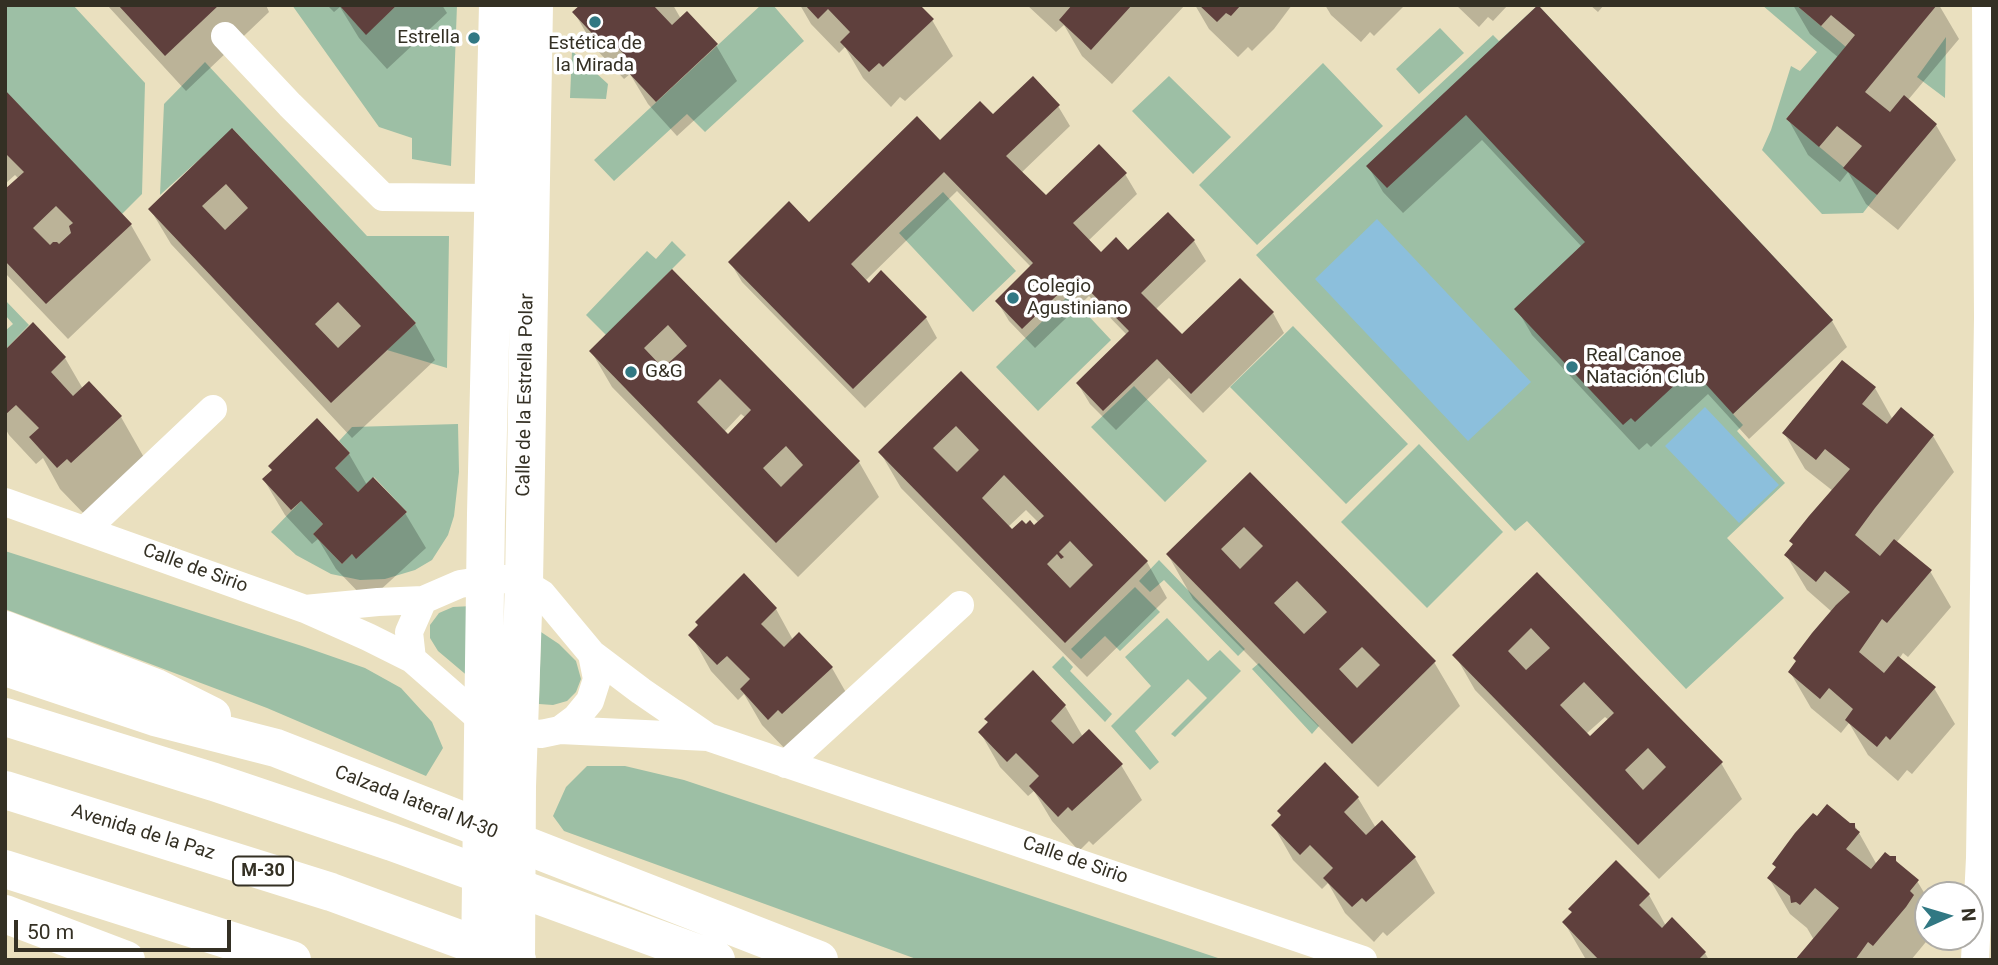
<!DOCTYPE html>
<html>
<head>
<meta charset="utf-8">
<style>
	body { margin:0 }
	#map { position:relative; width:1998px; height:965px; overflow:hidden; background:#eae0bf; font-family:Roboto,sans-serif }
	canvas { display:block }
	.frame { position:absolute; inset:0; border:7px solid #343024; pointer-events:none }
	.north { position:absolute; left:1914px; top:881px; width:70px; height:70px; box-sizing:border-box; background:#fff; border:2px solid #aeaca7; border-radius:50%; rotate:86deg; font-size:19px; font-weight:700; line-height:28px; text-align:center; color:#343024 }
	.north::after { content:''; display:block; margin:auto; width:24px; height:32px; background:#317883; clip-path:polygon(50% 0,100% 100%,50% 72%,0 100%) }
	.scale { position:absolute; left:14px; top:920px; width:217px; height:32px; box-sizing:border-box; border:4px solid #343024; border-top:0; padding-left:9px; font-size:21px; line-height:24px; white-space:nowrap; color:#343024; -webkit-text-stroke:5px #fff; paint-order:stroke }
</style>
</head>
<body>
<div id="map">
<canvas width="1998" height="965"></canvas>
<div class="frame"></div>
<div class="north">N</div>
<div class="scale">50 m</div>
</div>
<script>
const ctx = document.querySelector('canvas').getContext('2d');
ctx.lineJoin = 'round';
function fillPath(path, color) { ctx.fillStyle = color; ctx.fill(path, 'evenodd'); }
const shape = rows => new Path2D(rows.map(r => 'M' + r).join(''));
function stroke(path, color, width, dash) { ctx.strokeStyle = color; ctx.lineWidth = width; ctx.lineCap = dash ? 'butt' : 'round'; ctx.setLineDash(dash || []); ctx.stroke(path); }
function drawText(font, color, halo, rows, align = 'center') {
  ctx.font = font + ' Roboto,sans-serif'; ctx.lineWidth = 7; ctx.setLineDash([]); ctx.textBaseline = 'middle'; ctx.strokeStyle = halo; ctx.fillStyle = color; for (const [text, x, y, turn = 0] of rows) {
    ctx.save(); ctx.translate(x, y); ctx.rotate((+turn || 0) * Math.PI / 180); ctx.textAlign = isNaN(turn) ? turn : align; if (halo) ctx.strokeText(text, 0, 0); ctx.fillText(text, 0, 0); ctx.restore();
  }
}
fillPath(shape([
	[5,5,73,5,145,83,142,194,122,214,5,91],
	[292,5,339,5,366,34,397,5,457,5,451,166,412,159,412,138,379,127],
	[761,5,773,5,804,41,705,132,687,114,614,181,594,160],
	[1538,5,1833,320,1733,414,1743,425,1737,431,1785,483,1727,538,1784,598,1686,689,1527,521,1515,531,1256,255,1493,35,1499,41],
	[1762,5,1796,5,1846,47,1786,119,1877,195,1863,213,1822,214,1762,150,1771,130,1791,66,1800,71,1817,52],
	[1440,28,1464,53,1419,94,1396,69],
	[1946,37,1945,98,1917,77],
	[572,51,608,84,606,99,570,98],
	[205,62,367,236,449,236,447,368,387,350,416,323,233,129,160,195,164,104],
	[1323,63,1383,126,1257,245,1199,185],
	[1169,76,1231,137,1193,174,1132,111],
	[943,192,1016,271,973,312,899,233],
	[672,241,686,255,606,335,586,315,647,251,656,259],
	[1069,295,1111,340,1038,411,996,367],
	[5,300,29,325,5,350,5,331,13,324,5,315],
	[1293,326,1408,444,1346,504,1230,387],
	[1134,386,1207,461,1165,502,1091,427],
	[458,424,459,472,454,516,448,535,432,560,415,570,385,579,360,580,331,574,296,555,271,532,301,501,323,524,313,534,342,564,352,554,356,558,407,512,374,477,358,492,335,468,350,453,339,441,352,427],
	[1419,444,1503,532,1427,608,1341,522],
	[5,551,302,646,365,668,401,688,432,722,443,748,426,776,267,708,5,609],
	[1159,560,1245,649,1238,656,1164,580,1150,592,1139,581],
	[1135,587,1160,612,1120,651,1105,636,1081,659,1071,649],
	[472,606,470,678,438,651,430,638,430,625,439,613,453,607],
	[1167,618,1208,661,1220,650,1241,671,1175,737,1171,734,1207,698,1188,679,1135,731,1159,762,1150,770,1111,726,1151,686,1125,657],
	[541,632,559,644,576,661,581,679,576,692,567,701,553,705,539,704],
	[1063,656,1073,667,1070,671,1112,714,1105,722,1052,667],
	[1259,663,1319,726,1312,734,1252,669],
	[587,766,625,766,684,780,1224,960,919,960,564,831,553,816,566,787]
]), '#9dbfa5');
fillPath(shape([
	[1377,219,1531,382,1468,441,1315,279],
	[1705,407,1779,485,1739,523,1665,446]
]), '#8cbfdc');
fillPath(shape([
	[107,5,266,5,269,12,186,91],
	[327,5,442,5,447,13,387,69,359,38,340,7,334,12],
	[582,5,673,5,681,19,716,45,737,81,677,136,648,104,630,74,624,79,595,48,574,12],
	[800,5,917,5,932,20,953,56,905,101,900,97,891,107,863,78,845,47,839,53,811,24],
	[1027,5,1185,5,1112,84,1082,56,1064,25,1056,32],
	[1195,5,1292,5,1274,29,1252,51,1248,47,1238,57,1209,29],
	[1325,5,1405,5,1374,36,1370,32,1361,42,1331,15],
	[1456,5,1508,5,1493,21,1488,17,1479,27],
	[1590,5,1604,5,1598,12],
	[1793,5,1939,5,1959,39,1908,100,1936,125,1956,160,1898,230,1866,204,1848,172,1840,182,1808,155,1788,119,1839,58,1810,34],
	[1537,8,1832,321,1847,347,1749,439,1708,394,1651,447,1647,443,1639,450,1532,335,1517,309,1582,247,1482,140,1403,213,1383,192,1368,166],
	[5,93,131,225,151,260,68,339,5,273,5,192,19,179,15,175,5,184],
	[1058,106,1070,126,1021,173,1046,198,1125,174,1137,194,1088,241,1101,255,1128,253,1194,241,1206,261,1155,310,1182,337,1273,313,1284,333,1203,413,1169,378,1116,430,1090,404,1078,384,1127,335,1089,296,1035,348,1009,321,997,301,1031,267,957,191,865,281,926,318,937,338,865,408,742,282,730,262,809,224,940,142,993,116],
	[232,131,415,324,435,360,352,438,171,244,150,209],
	[672,272,859,462,879,497,798,577,612,387,591,351],
	[741,414,746,418,728,436,724,432],
	[5,352,65,358,83,389,121,417,150,468,88,518,60,489,43,458,36,464,9,435,5,428],
	[961,373,1147,562,1167,598,1087,677,901,488,880,452],
	[1026,510,1039,523,1034,528,1026,526,1012,532,1008,527],
	[1875,388,1893,420,1901,410,1933,436,1954,472,1896,543,1930,571,1951,607,1908,657,1903,653,1899,659,1934,688,1955,724,1912,774,1907,770,1898,781,1868,755,1849,723,1841,733,1811,708,1790,672,1832,612,1807,590,1786,555,1794,546,1791,541,1833,491,1805,469,1784,433],
	[317,421,349,454,367,485,405,513,426,548,377,593,364,598,336,569,318,539,312,544,285,515,264,480],
	[1250,474,1434,662,1460,706,1378,787,1193,599,1168,555],
	[1537,575,1721,763,1742,799,1659,879,1475,690,1455,655],
	[1605,717,1609,720,1590,738,1586,734],
	[744,576,776,609,793,640,799,634,832,668,852,703,790,754,762,725,744,694,738,700,711,671,691,635],
	[1033,673,1065,706,1083,737,1121,765,1142,800,1093,845,1089,841,1079,851,1052,821,1034,791,1028,796,1000,767,980,732,989,724,986,719],
	[1358,798,1376,828,1415,858,1435,893,1387,936,1383,932,1374,942,1345,913,1328,883,1322,889,1293,860,1273,825],
	[1818,818,1854,824,1877,865,1895,858,1899,866,1917,881,1928,899,1928,937,1930,937,1911,960,1796,960,1814,940,1807,928,1790,914,1769,878,1777,868,1774,864],
	[1616,862,1649,895,1666,926,1705,953,1709,960,1587,960,1585,958,1564,922,1573,914,1570,909]
]), '#0003');
fillPath(shape([
	[118,5,219,5,165,56],
	[339,5,397,5,366,35],
	[580,5,653,5,672,25,687,11,718,44,656,102,625,69,631,62,610,39,603,45,572,12],
	[805,5,920,5,934,19,883,67,879,63,869,72,840,42,850,32,828,9,818,19],
	[1072,5,1132,5,1091,50,1059,20],
	[1199,5,1241,5,1231,16,1226,13,1217,22],
	[1538,5,1833,320,1733,414,1692,369,1635,422,1631,418,1623,425,1514,309,1585,242,1466,115,1387,188,1366,166],
	[1796,5,1937,5,1865,92,1890,112,1904,95,1937,124,1877,195,1843,168,1862,146,1837,126,1819,147,1786,119,1855,35,1831,15,1821,26],
	[1033,76,1060,105,1006,156,1046,195,1099,144,1127,173,1073,223,1101,252,1116,237,1128,250,1168,212,1195,240,1141,293,1182,334,1240,278,1274,312,1191,394,1157,359,1103,411,1076,383,1129,331,1076,277,1022,329,995,301,1033,263,944,172,851,264,869,283,881,270,927,317,853,389,728,262,789,201,809,222,917,116,940,140,980,101,993,114],
	[5,90,132,224,46,304,5,261,5,189,24,172,5,153],
	[56,206,73,223,69,226,71,233,59,244,57,242,53,242,50,245,33,228],
	[232,128,416,323,331,403,148,209],
	[226,184,248,208,225,230,202,206],
	[338,302,361,326,338,348,315,324],
	[672,269,860,461,776,543,589,351],
	[668,325,687,346,663,368,644,348],
	[720,379,751,410,728,434,697,402],
	[786,446,803,465,781,487,763,468],
	[33,322,66,357,51,372,73,396,89,381,122,416,71,463,67,459,57,468,29,437,39,428,16,405,5,415,5,350],
	[1842,360,1876,387,1862,404,1887,424,1901,407,1934,435,1875,508,1855,535,1880,556,1894,539,1932,570,1887,623,1882,619,1859,652,1884,673,1898,656,1936,687,1890,740,1886,736,1877,747,1845,720,1853,709,1829,688,1820,699,1788,672,1796,661,1793,658,1812,633,1836,605,1850,592,1825,571,1816,582,1784,555,1793,544,1789,541,1809,516,1850,469,1825,449,1816,460,1782,433],
	[961,371,1148,561,1065,643,878,452],
	[956,426,979,450,957,472,933,448],
	[1004,475,1044,516,1034,525,1030,520,1026,524,1022,520,1012,529,982,498],
	[1070,541,1093,565,1070,588,1047,564,1057,554,1061,559,1064,557,1059,552],
	[317,418,350,453,335,468,358,492,373,477,407,512,356,559,352,554,342,564,313,534,323,524,301,501,291,510,262,479,272,470,268,466],
	[1250,472,1436,661,1352,744,1166,554],
	[1244,527,1263,546,1240,569,1221,549],
	[1297,581,1327,612,1304,634,1274,603],
	[1362,647,1380,665,1357,688,1339,669],
	[1537,572,1723,762,1638,845,1452,655],
	[1531,628,1550,648,1526,670,1508,651],
	[1584,682,1614,713,1590,736,1560,705],
	[1648,748,1666,767,1643,790,1625,770],
	[744,573,777,608,761,624,784,647,799,632,833,667,782,714,778,710,768,720,740,689,750,679,727,656,717,665,688,635,698,625,695,622],
	[1033,670,1066,705,1051,721,1073,744,1089,729,1123,764,1072,811,1068,807,1058,817,1029,786,1039,776,1016,753,1007,762,978,732,988,722,984,719],
	[1325,762,1359,797,1344,812,1366,835,1382,820,1416,857,1366,902,1362,898,1352,907,1323,878,1333,868,1310,845,1300,855,1271,825,1281,815,1277,811],
	[1827,804,1850,823,1855,823,1855,828,1860,832,1846,849,1871,869,1885,852,1890,856,1896,856,1896,861,1919,880,1910,891,1914,895,1906,907,1873,946,1868,942,1855,960,1795,960,1839,908,1815,888,1800,905,1796,902,1791,903,1790,896,1767,878,1776,867,1772,864,1795,833,1813,813,1817,816],
	[1616,860,1650,894,1639,905,1662,928,1672,917,1706,952,1698,960,1599,960,1562,922,1572,912,1568,909]
]), '#5f403d');
stroke(shape([
	[225,36,290,105,383,197,493,198],
	[5,502,305,609,368,637,412,659,484,722,519,732,541,734,560,730,576,718,590,701,597,679,592,654,542,594,524,583,506,579,486,580,460,584,423,600,378,602,305,609],
	[85,530,213,409],
	[592,654,641,691,708,737,1363,960],
	[412,659,409,632,423,600],
	[560,730,708,737],
	[786,764,960,605],
	[1975,960,1980,858,1988,318,1986,5]
]), '#fff', 28);
stroke(shape([
	[480,960,486,514,498,5],
	[516,960,517,786,524,583,534,5]
]), '#fff', 38);
stroke(shape([
	[5,630,156,688,212,716],
	[5,667,155,717,276,748,819,960],
	[5,717,214,782,392,842,716,960],
	[5,790,331,892,517,960],
	[5,869,292,960],
	[5,914,126,960]
]), '#fff', 38);
for (const [x, y, r, color] of [
	[595,22,7,"#317883"],
	[474,38,7,"#317883"],
	[1013,298,7,"#317883"],
	[1572,367,7,"#317883"],
	[631,372,7,"#317883"]
]) { const dot = new Path2D(); dot.arc(x, y, r, 0, 2 * Math.PI); ctx.fillStyle = color; ctx.fill(dot); stroke(dot, '#fff', 2.5); }
for (const [x, y, w] of [
	[263,871,60]
]) { const box = new Path2D(); box.roundRect(x - w / 2, y - 14.5, w, 29, 5); ctx.fillStyle = '#fff'; ctx.fill(box); stroke(box, '#343024', 2); }
drawText('bold 18px', '#343024', null, [
	["M-30",263,871]
]);
drawText('19px', '#343024', '#fff', [
	["Estrella",460,38,"right"],
	["Estética de",595,44,"center"],
	["la Mirada",595,66,"center"],
	["Colegio",1027,287],
	["Agustiniano",1027,309],
	["Real Canoe",1586,356],
	["Natación Club",1586,378],
	["G&G",645,372]
], 'left');
drawText('19px', '#343024', '#fff', [
	["Calle de la Estrella Polar",526,395,-89],
	["Calle de Sirio",195,569,20],
	["Calzada lateral M-30",416,803,21],
	["Avenida de la Paz",143,833,17],
	["Calle de Sirio",1075,861,19]
]);
</script>
</body>
</html>
